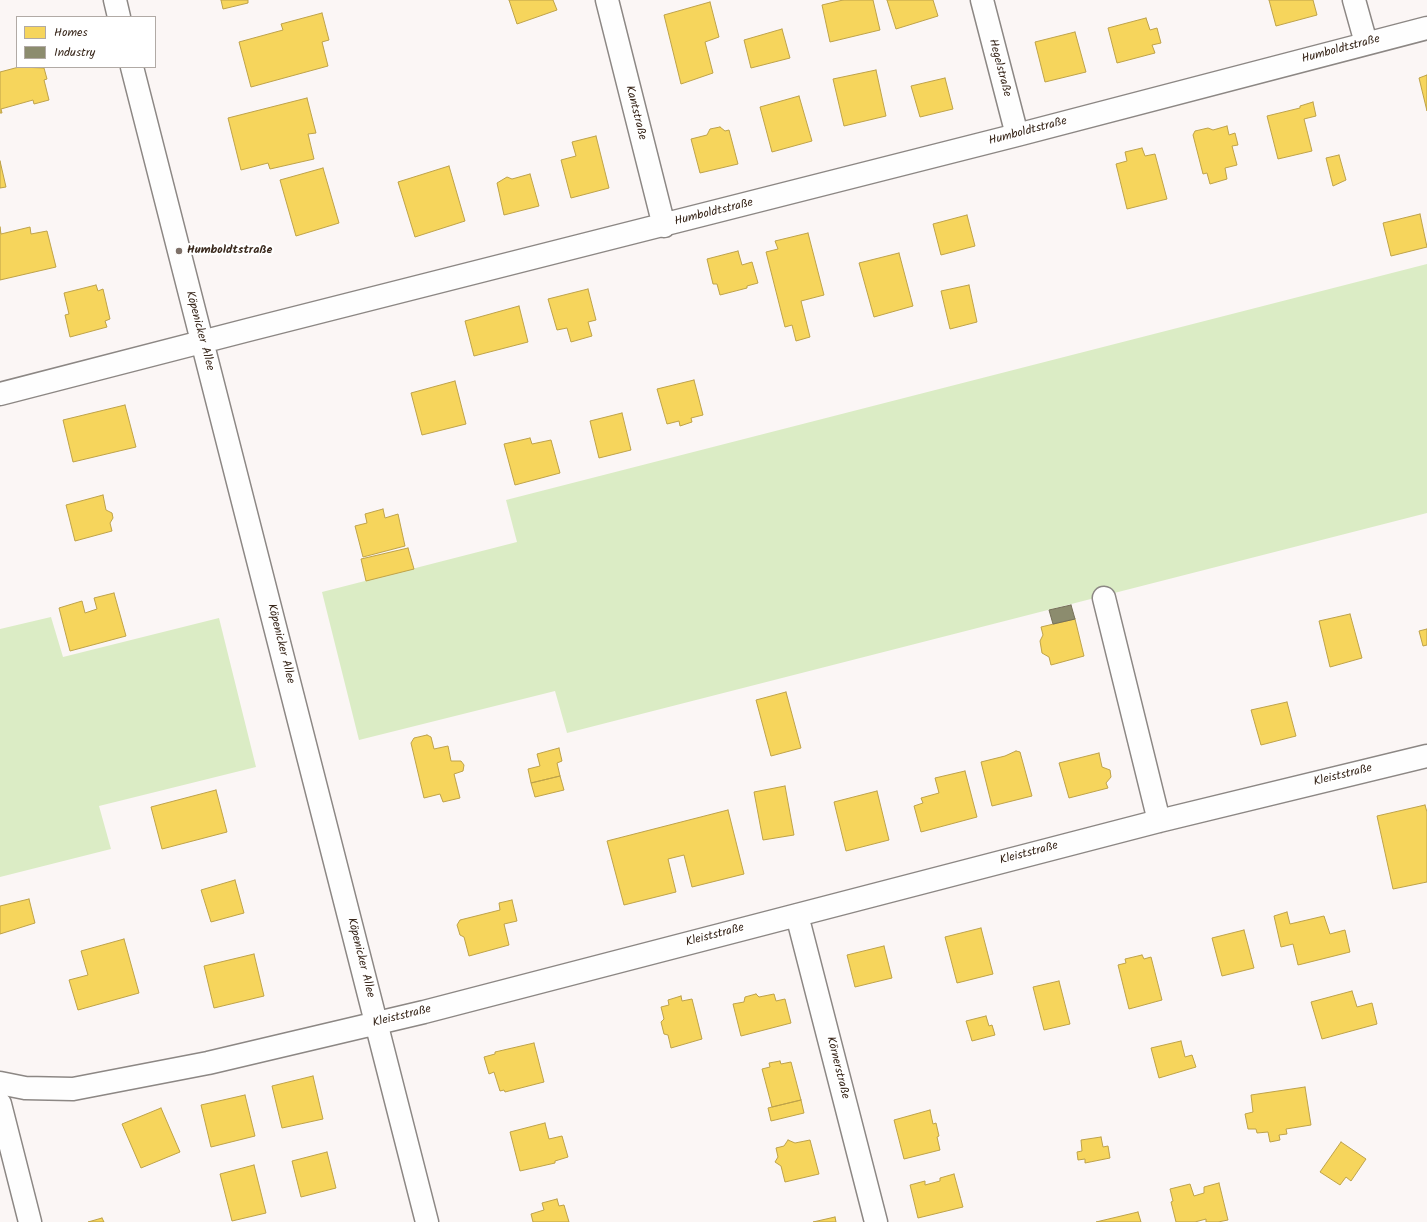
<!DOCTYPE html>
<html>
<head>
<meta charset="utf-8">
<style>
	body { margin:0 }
	#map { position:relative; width:1427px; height:1222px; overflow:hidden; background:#fbf6f5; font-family:Kalam,sans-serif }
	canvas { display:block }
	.legend { position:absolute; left:16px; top:16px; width:140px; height:52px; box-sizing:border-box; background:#fff; border:1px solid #b1aaa5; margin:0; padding:5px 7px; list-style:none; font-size:12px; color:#3b2a1e }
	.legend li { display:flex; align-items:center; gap:8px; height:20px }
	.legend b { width:20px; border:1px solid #b1aaa5 }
</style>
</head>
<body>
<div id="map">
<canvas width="1427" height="1222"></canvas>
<ul class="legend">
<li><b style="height:11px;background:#f6d55c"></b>Homes</li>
<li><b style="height:11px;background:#8c8c6e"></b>Industry</li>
</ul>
</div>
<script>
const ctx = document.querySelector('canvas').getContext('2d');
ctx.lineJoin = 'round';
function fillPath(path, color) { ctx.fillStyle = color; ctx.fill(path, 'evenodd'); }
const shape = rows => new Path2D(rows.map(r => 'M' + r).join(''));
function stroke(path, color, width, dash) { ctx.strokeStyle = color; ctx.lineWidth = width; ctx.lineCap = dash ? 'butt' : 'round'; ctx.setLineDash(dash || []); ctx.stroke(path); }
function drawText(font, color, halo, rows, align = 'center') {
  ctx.font = font + ' Kalam,sans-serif'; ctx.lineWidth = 4; ctx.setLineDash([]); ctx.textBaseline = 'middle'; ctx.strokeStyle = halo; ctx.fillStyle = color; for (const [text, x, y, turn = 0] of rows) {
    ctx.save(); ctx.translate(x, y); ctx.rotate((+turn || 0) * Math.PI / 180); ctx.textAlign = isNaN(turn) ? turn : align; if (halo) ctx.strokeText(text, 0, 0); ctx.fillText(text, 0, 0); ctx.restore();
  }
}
fillPath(shape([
	[1427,264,1427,513,567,733,555,691,359,740,322,592,517,542,506,500],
	[51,617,63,657,219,618,256,767,99,806,111,849,0,877,0,629]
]), '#dbecc5');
const homes = shape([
	[221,0,248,0,248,3,223,9,221,0],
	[509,0,553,0,557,10,517,24,509,0],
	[843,0,873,0,880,30,830,42,822,5,843,0],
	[887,0,933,0,938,16,896,29,887,0],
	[1269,0,1313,0,1317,15,1276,26,1269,0],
	[710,2,719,37,705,42,713,73,681,84,664,15,710,2],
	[322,13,329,40,322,42,328,66,251,87,239,42,283,30,281,24,322,13],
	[1146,18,1150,30,1157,28,1161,43,1152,45,1155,53,1117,63,1108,28,1146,18],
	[782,29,790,58,751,68,744,40,782,29],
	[1075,32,1086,72,1045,82,1035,42,1075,32],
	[19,67,44,68,47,79,44,80,49,100,34,104,33,100,1,109,2,113,0,113,0,72,19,67],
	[876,70,886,116,844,126,833,79,876,70],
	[1427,75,1427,111,1419,78,1427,75],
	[945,78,953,109,920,117,911,86,945,78],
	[799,96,812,141,772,152,760,107,799,96],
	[307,98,316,133,308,134,314,159,270,169,268,163,241,170,228,118,307,98],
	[1313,102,1316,116,1304,119,1312,151,1278,159,1267,116,1300,108,1300,106,1313,102],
	[1227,126,1229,135,1235,133,1238,145,1232,146,1237,165,1225,168,1227,179,1210,184,1207,173,1203,174,1193,135,1195,131,1208,128,1213,130,1227,126],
	[720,127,725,131,729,130,738,164,700,173,691,139,707,135,710,129,720,127],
	[596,136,609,188,571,198,561,160,576,156,572,142,596,136],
	[1142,148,1145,156,1155,154,1167,199,1127,209,1116,164,1127,161,1125,152,1142,148],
	[1339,155,1346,180,1333,186,1326,158,1339,155],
	[0,161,6,187,0,188,0,161],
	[449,166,465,221,415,237,398,182,449,166],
	[323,168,339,223,296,236,280,180,323,168],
	[530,174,539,206,504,215,497,183,507,177,512,179,530,174],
	[1420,214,1427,247,1391,256,1383,223,1420,214],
	[967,215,975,246,941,255,933,224,967,215],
	[0,227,1,234,30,227,31,234,47,231,56,267,0,280,0,227],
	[808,233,824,295,801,301,810,337,796,341,792,325,785,327,766,252,778,249,775,241,808,233],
	[738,251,742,265,752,262,758,283,747,286,747,288,720,295,717,284,713,284,707,259,738,251],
	[899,253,913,306,874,317,859,263,899,253],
	[96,285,98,291,103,289,110,319,105,321,107,327,70,337,65,315,69,314,64,293,96,285],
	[969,285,977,322,950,329,941,291,969,285],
	[588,289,596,320,588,322,592,336,571,342,567,328,557,330,548,299,588,289],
	[519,306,528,342,474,356,465,321,519,306],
	[694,380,703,415,691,418,692,422,680,426,679,421,667,424,657,389,694,380],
	[455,381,466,424,422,435,411,393,455,381],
	[125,405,136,447,73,462,63,420,125,405],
	[622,413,631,450,599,458,590,421,622,413],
	[530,438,532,444,551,440,560,473,515,485,504,444,530,438],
	[103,495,106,510,112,513,113,518,110,523,112,531,75,541,66,505,103,495],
	[383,509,385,518,398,514,405,546,363,557,355,526,367,523,365,514,383,509],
	[408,548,414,569,366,581,361,559,408,548],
	[114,593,126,636,70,651,59,608,82,601,85,613,97,609,94,598,114,593],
	[1350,614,1362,658,1330,667,1319,621,1350,614],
	[1075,619,1084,656,1051,665,1049,657,1042,653,1040,641,1043,635,1041,627,1075,619],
	[1427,629,1427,645,1423,646,1419,631,1427,629],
	[786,692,801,748,771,756,756,700,786,692],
	[1287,702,1296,736,1261,745,1251,710,1287,702],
	[427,735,431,737,434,749,448,746,451,761,461,761,464,765,463,771,454,774,460,798,443,802,440,794,424,798,411,743,414,738,427,735],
	[559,748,562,761,557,763,560,776,531,783,528,769,540,766,537,754,559,748],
	[1016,751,1020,752,1032,796,992,806,981,762,1005,756,1016,751],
	[1099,753,1102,767,1110,770,1111,777,1106,783,1108,788,1069,798,1059,763,1099,753],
	[965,771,977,817,921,832,914,806,923,803,921,798,939,793,935,778,965,771],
	[560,776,564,790,535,797,531,783,560,776],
	[785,786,794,835,763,840,754,792,785,786],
	[216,790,227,832,162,849,151,807,216,790],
	[877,791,889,840,846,851,834,802,877,791],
	[1425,805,1427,812,1427,882,1393,889,1377,816,1425,805],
	[728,810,744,874,692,887,684,855,668,859,676,892,624,905,607,841,728,810],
	[235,880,244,913,211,922,201,890,235,880],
	[29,899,35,923,0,934,0,906,29,899],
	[512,900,517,921,504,924,509,945,469,956,464,937,460,935,457,925,460,920,500,910,499,903,512,900],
	[1287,912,1290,924,1324,916,1330,934,1345,930,1350,952,1298,965,1293,944,1281,947,1274,916,1287,912],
	[981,928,993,974,957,983,945,937,981,928],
	[1244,930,1254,968,1222,976,1212,938,1244,930],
	[124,939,139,993,78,1010,69,980,88,975,81,951,124,939],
	[884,946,892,978,855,987,847,955,884,946],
	[254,954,264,996,214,1008,204,966,254,954],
	[1142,955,1144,959,1151,957,1162,1000,1129,1009,1118,965,1126,963,1125,959,1142,955],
	[1059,981,1070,1024,1044,1030,1033,987,1059,981],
	[1352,991,1357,1007,1372,1003,1377,1024,1322,1039,1311,1002,1352,991],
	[756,994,759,997,774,994,776,1001,785,999,791,1023,741,1036,733,1004,744,1002,745,997,756,994],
	[681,996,682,1001,692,999,702,1039,671,1048,668,1035,664,1034,661,1022,664,1019,661,1007,669,1005,668,1000,681,996],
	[986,1016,989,1026,992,1025,995,1035,972,1041,966,1021,986,1016],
	[1181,1041,1185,1057,1192,1055,1196,1067,1159,1078,1151,1048,1181,1041],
	[534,1043,544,1082,505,1092,504,1090,500,1091,494,1072,489,1074,484,1057,495,1054,495,1052,534,1043],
	[780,1061,781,1064,791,1062,801,1100,772,1107,762,1069,770,1067,769,1063,780,1061],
	[313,1076,323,1119,282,1128,272,1086,313,1076],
	[1305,1087,1311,1125,1286,1129,1287,1134,1279,1135,1280,1140,1270,1142,1268,1132,1257,1133,1256,1129,1248,1129,1245,1114,1253,1112,1251,1095,1305,1087],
	[245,1095,255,1136,211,1147,201,1105,245,1095],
	[801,1100,804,1113,771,1121,768,1108,801,1100],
	[161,1108,180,1152,141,1168,122,1124,161,1108],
	[930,1110,933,1124,936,1123,939,1136,937,1137,940,1150,904,1159,894,1120,930,1110],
	[545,1123,549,1139,562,1136,568,1157,555,1161,555,1163,520,1171,510,1132,545,1123],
	[1101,1137,1103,1147,1108,1146,1110,1158,1085,1163,1085,1159,1078,1160,1077,1152,1082,1151,1081,1140,1101,1137],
	[788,1140,795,1143,810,1140,819,1174,785,1182,781,1166,775,1162,778,1157,776,1148,784,1146,788,1140],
	[1341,1142,1366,1159,1351,1181,1346,1177,1340,1185,1320,1172,1341,1142],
	[327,1152,336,1188,301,1197,292,1161,327,1152],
	[254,1165,266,1213,232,1221,220,1174,254,1165],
	[954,1174,963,1207,918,1218,910,1185,925,1181,925,1185,940,1181,940,1178,954,1174],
	[1219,1183,1228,1220,1218,1222,1206,1222,1206,1219,1195,1222,1176,1222,1171,1202,1173,1201,1170,1189,1190,1184,1194,1196,1204,1193,1204,1187,1219,1183],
	[557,1199,559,1206,564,1205,569,1222,533,1222,531,1214,544,1210,542,1203,557,1199],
	[1138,1212,1141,1222,1096,1222,1138,1212],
	[835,1217,836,1222,813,1222,835,1217],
	[102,1218,104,1222,88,1222,102,1218]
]);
fillPath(homes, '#f6d55c');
stroke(homes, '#bea249', 1);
const industry = shape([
	[1071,605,1075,619,1053,624,1049,610,1071,605]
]);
fillPath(industry, '#8c8c6e');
stroke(industry, '#746f56', 1);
const minor = shape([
	[115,0,119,17],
	[607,0,664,226],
	[982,0,1017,135],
	[1354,0,1366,43],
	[132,67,427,1222],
	[0,394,248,330,1017,135,1427,28],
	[1104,598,1159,821],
	[797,915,876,1222],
	[0,1083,25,1088,73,1089,208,1063,424,1012,1159,821,1427,756],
	[0,1104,30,1222]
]);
stroke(minor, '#8c8784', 25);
stroke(minor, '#fefefe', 22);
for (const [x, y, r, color] of [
	[179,251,4,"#7e7169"]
]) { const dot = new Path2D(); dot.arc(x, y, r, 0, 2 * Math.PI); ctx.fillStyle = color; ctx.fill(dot); stroke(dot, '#fff', 1.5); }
drawText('12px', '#3b2a1e', '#fff', [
	["Humboldtstraße",1341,50,-15],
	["Hegelstraße",999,68,75],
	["Kantstraße",635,113,76],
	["Humboldtstraße",1028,132,-15],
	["Humboldtstraße",714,213,-14],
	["Köpenicker Allee",199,331,75],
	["Köpenicker Allee",280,644,76],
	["Kleiststraße",1343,776,-14],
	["Kleiststraße",1029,854,-15],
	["Kleiststraße",715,936,-15],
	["Köpenicker Allee",360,958,76],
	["Kleiststraße",402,1017,-14],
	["Körnerstraße",837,1068,76]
]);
drawText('bold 12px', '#3b2a1e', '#fff', [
	["Humboldtstraße",187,251]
], 'left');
</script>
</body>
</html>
